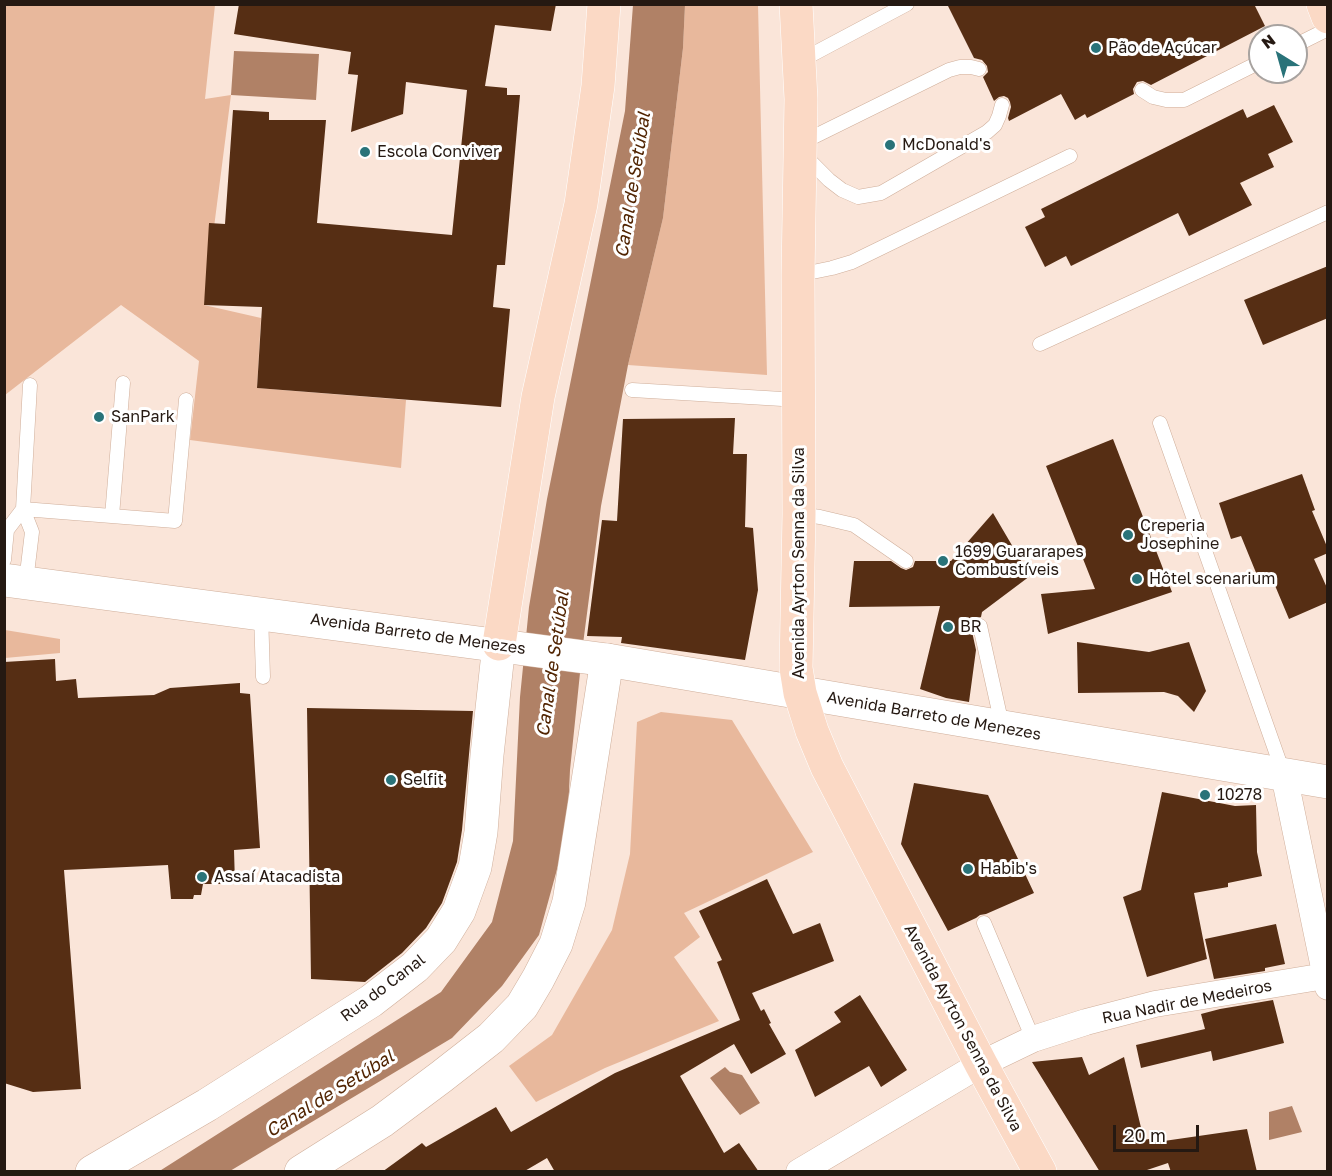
<!DOCTYPE html>
<html>
<head>
<meta charset="utf-8">
<style>
	body { margin:0 }
	#map { position:relative; width:1332px; height:1176px; overflow:hidden; background:#fae5d9; font-family:"Golos Text",sans-serif }
	canvas { display:block }
	.frame { position:absolute; inset:0; border:6px solid #251912; pointer-events:none }
	.north { position:absolute; left:1248px; top:24px; width:60px; height:60px; box-sizing:border-box; background:#fff; border:2px solid #a8a3a0; border-radius:50%; rotate:323deg; font-size:16px; font-weight:700; line-height:24px; text-align:center; color:#251912 }
	.north::after { content:''; display:block; margin:auto; width:21px; height:27px; background:#297379; clip-path:polygon(50% 0,100% 100%,50% 72%,0 100%) }
	.scale { position:absolute; left:1113px; top:1125px; width:86px; height:27px; box-sizing:border-box; border:3px solid #251912; border-top:0; padding-left:8px; font-size:18px; line-height:21px; white-space:nowrap; color:#251912; -webkit-text-stroke:4px #fff; paint-order:stroke }
</style>
</head>
<body>
<div id="map">
<canvas width="1332" height="1176"></canvas>
<div class="frame"></div>
<div class="north">N</div>
<div class="scale">20 m</div>
</div>
<script>
const ctx = document.querySelector('canvas').getContext('2d');
ctx.lineJoin = 'round';
function fillPath(path, color) { ctx.fillStyle = color; ctx.fill(path, 'evenodd'); }
const shape = rows => new Path2D(rows.map(r => 'M' + r).join(''));
function stroke(path, color, width, dash) { ctx.strokeStyle = color; ctx.lineWidth = width; ctx.lineCap = dash ? 'butt' : 'round'; ctx.setLineDash(dash || []); ctx.stroke(path); }
function drawText(font, color, halo, rows, align = 'center') {
  ctx.font = font + ' "Golos Text",sans-serif'; ctx.lineWidth = 6; ctx.setLineDash([]); ctx.textBaseline = 'middle'; ctx.strokeStyle = halo; ctx.fillStyle = color; for (const [text, x, y, turn = 0] of rows) {
    ctx.save(); ctx.translate(x, y); ctx.rotate((+turn || 0) * Math.PI / 180); ctx.textAlign = isNaN(turn) ? turn : align; if (halo) ctx.strokeText(text, 0, 0); ctx.fillText(text, 0, 0); ctx.restore();
  }
}
fillPath(shape([
	[5,5,215,5,205,99,231,95,204,305,261,318,257,388,406,400,401,468,190,440,199,361,121,305,5,395],
	[685,5,758,5,767,375,628,365,663,218,683,48],
	[5,630,60,639,60,653,5,658],
	[661,712,732,720,813,852,684,913,700,937,674,957,719,1021,605,1068,536,1102,509,1066,552,1035,612,930,630,854,637,722]
]), '#e8b89c');
fillPath(shape([
	[633,5,685,5,683,48,663,218,628,365,601,506,583,644,570,770,567,833,539,935,502,986,452,1038,230,1171,158,1172,441,992,492,922,513,841,520,697,529,607,547,499,625,111],
	[234,51,319,54,316,100,231,95],
	[725,1067,730,1072,742,1075,760,1103,740,1115,710,1078],
	[1292,1106,1302,1132,1269,1140,1269,1112]
]), '#b08166');
fillPath(shape([
	[239,4,556,4,551,31,495,25,485,86,507,88,507,95,520,95,505,265,497,265,493,307,510,309,501,407,257,388,262,307,204,305,209,223,225,224,233,110,269,112,269,120,326,120,317,223,452,235,467,90,406,82,403,114,351,132,358,75,348,74,351,52,234,34],
	[947,4,1254,4,1265,26,1151,85,1143,81,1137,82,1133,89,1134,94,1087,118,1085,114,1075,120,1061,94,1009,121,1008,118,1011,107,1010,102,1008,98,1004,96,999,97,994,101,983,77,988,72,987,66,982,60,974,58],
	[1274,105,1293,142,1268,154,1274,167,1240,183,1252,205,1189,236,1178,213,1071,266,1066,256,1045,267,1025,227,1045,217,1041,209,1243,109,1247,118],
	[1328,266,1328,318,1263,345,1244,300],
	[735,418,733,454,747,454,745,527,753,528,758,590,745,660,621,643,622,637,587,636,602,520,617,521,623,419],
	[1113,439,1172,592,1048,634,1041,594,1095,589,1046,466],
	[1302,474,1315,510,1312,511,1328,549,1328,553,1314,559,1328,590,1328,602,1289,619,1271,576,1259,580,1241,536,1231,539,1219,503],
	[993,513,1030,576,982,612,981,617,974,620,971,627,976,650,969,702,946,698,920,689,940,606,849,607,854,561,891,561,901,568,906,570,913,567,915,561,951,561],
	[1077,642,1149,652,1189,642,1206,691,1194,712,1178,696,1164,692,1078,693],
	[55,659,56,681,76,679,78,698,154,695,170,688,240,683,240,693,250,694,260,848,234,850,235,884,203,884,201,895,194,895,193,899,171,899,168,865,64,870,81,1089,33,1092,4,1083,4,662],
	[307,708,473,711,462,830,457,862,442,903,426,928,402,953,365,982,311,979],
	[914,783,988,795,1034,893,986,914,980,915,976,918,948,931,901,844],
	[1162,792,1235,806,1256,805,1257,852,1262,876,1228,883,1228,887,1194,893,1207,959,1147,977,1123,897,1141,890],
	[767,879,793,934,820,923,834,961,752,993,761,1011,764,1009,771,1023,769,1024,786,1054,751,1074,734,1044,680,1076,724,1153,739,1143,759,1172,555,1172,547,1158,523,1172,382,1172,422,1143,426,1147,496,1107,511,1132,615,1073,740,1020,717,962,722,960,699,911],
	[1276,924,1285,964,1265,968,1265,971,1214,979,1205,939],
	[860,995,907,1070,881,1087,869,1066,815,1097,795,1050,841,1022,834,1012],
	[1273,1000,1284,1043,1213,1061,1211,1051,1141,1068,1136,1045,1205,1029,1201,1014,1220,1009],
	[1082,1057,1089,1075,1124,1057,1144,1140,1149,1139,1150,1143,1247,1129,1257,1172,1171,1172,1168,1163,1141,1172,1100,1172,1032,1062]
]), '#562e14');
const service = shape([
	[1296,45,1328,29],
	[800,61,907,4],
	[1142,90,1153,97,1166,100,1184,100,1260,62],
	[801,143,949,70,960,67,971,67,979,69],
	[804,155,829,180,842,190,858,197,881,193,987,132,995,125,999,116,1002,105],
	[798,275,832,268,852,262,1070,156],
	[1040,344,1328,212],
	[632,390,799,400],
	[1160,423,1283,772],
	[23,509,175,521,186,400],
	[799,514,820,517,854,525,906,561],
	[112,516,123,383],
	[4,560,7,530,23,509],
	[26,582,32,532,23,509,30,385],
	[261,613,263,677],
	[980,626,1002,725],
	[984,923,1033,1039]
]);
const minor = shape([
	[1284,775,1328,987],
	[799,1172,981,1064,1033,1039,1086,1022,1155,1004,1325,976]
]);
const tertiary = shape([
	[92,1172,207,1105,371,1001,415,967,441,940,459,911,475,867,481,832,487,755,499,644],
	[301,1172,382,1121,441,1077,491,1038,522,1006,538,979,556,944,569,902,607,660]
]);
const secondary = shape([
	[4,580,607,660,1328,782]
]);
const primary = shape([
	[796,4,801,99,798,275,799,514,796,668,800,693,812,731,827,767,981,1064,1040,1172],
	[1323,4,1328,17],
	[499,644,538,397,581,204,598,86,604,4]
]);
stroke(service, '#cfae9a', 15);
stroke(minor, '#cfae9a', 27);
stroke(tertiary, '#cfae9a', 34);
stroke(secondary, '#cfae9a', 34);
stroke(primary, '#fff', 34);
stroke(service, '#fff', 14);
stroke(minor, '#fff', 26);
stroke(tertiary, '#fff', 33);
stroke(secondary, '#fff', 33);
stroke(primary, '#fbd9c5', 33);
for (const [x, y, r, color] of [
	[1096,48,6,"#297379"],
	[890,145,6,"#297379"],
	[365,152,6,"#297379"],
	[99,417,6,"#297379"],
	[1128,535,6,"#297379"],
	[943,561,6,"#297379"],
	[1137,579,6,"#297379"],
	[948,627,6,"#297379"],
	[391,780,6,"#297379"],
	[1205,795,6,"#297379"],
	[968,869,6,"#297379"],
	[202,877,6,"#297379"]
]) { const dot = new Path2D(); dot.arc(x, y, r, 0, 2 * Math.PI); ctx.fillStyle = color; ctx.fill(dot); stroke(dot, '#fff', 2); }
drawText('16px', '#251912', '#fff', [
	["Pão de Açúcar",1108,48],
	["McDonald's",902,145],
	["Escola Conviver",377,152],
	["SanPark",111,417],
	["Creperia",1140,526],
	["Josephine",1140,544],
	["1699 Guararapes",955,552],
	["Combustíveis",955,570],
	["Hôtel scenarium",1149,579],
	["BR",960,627],
	["Selfit",403,780],
	["10278",1217,795],
	["Habib's",980,869],
	["Assaí Atacadista",214,877]
], 'left');
drawText('16px', '#251912', '#fff', [
	["Avenida Ayrton Senna da Silva",799,563,-90],
	["Avenida Barreto de Menezes",418,634,8],
	["Avenida Barreto de Menezes",934,716,10],
	["Rua do Canal",383,988,-37],
	["Rua Nadir de Medeiros",1187,1002,-11],
	["Avenida Ayrton Senna da Silva",963,1028,62]
]);
drawText('italic 18px', '#512402', '#fff', [
	["Canal de Setúbal",633,185,-81],
	["Canal de Setúbal",553,664,-82],
	["Canal de Setúbal",330,1094,-32]
]);
</script>
</body>
</html>
